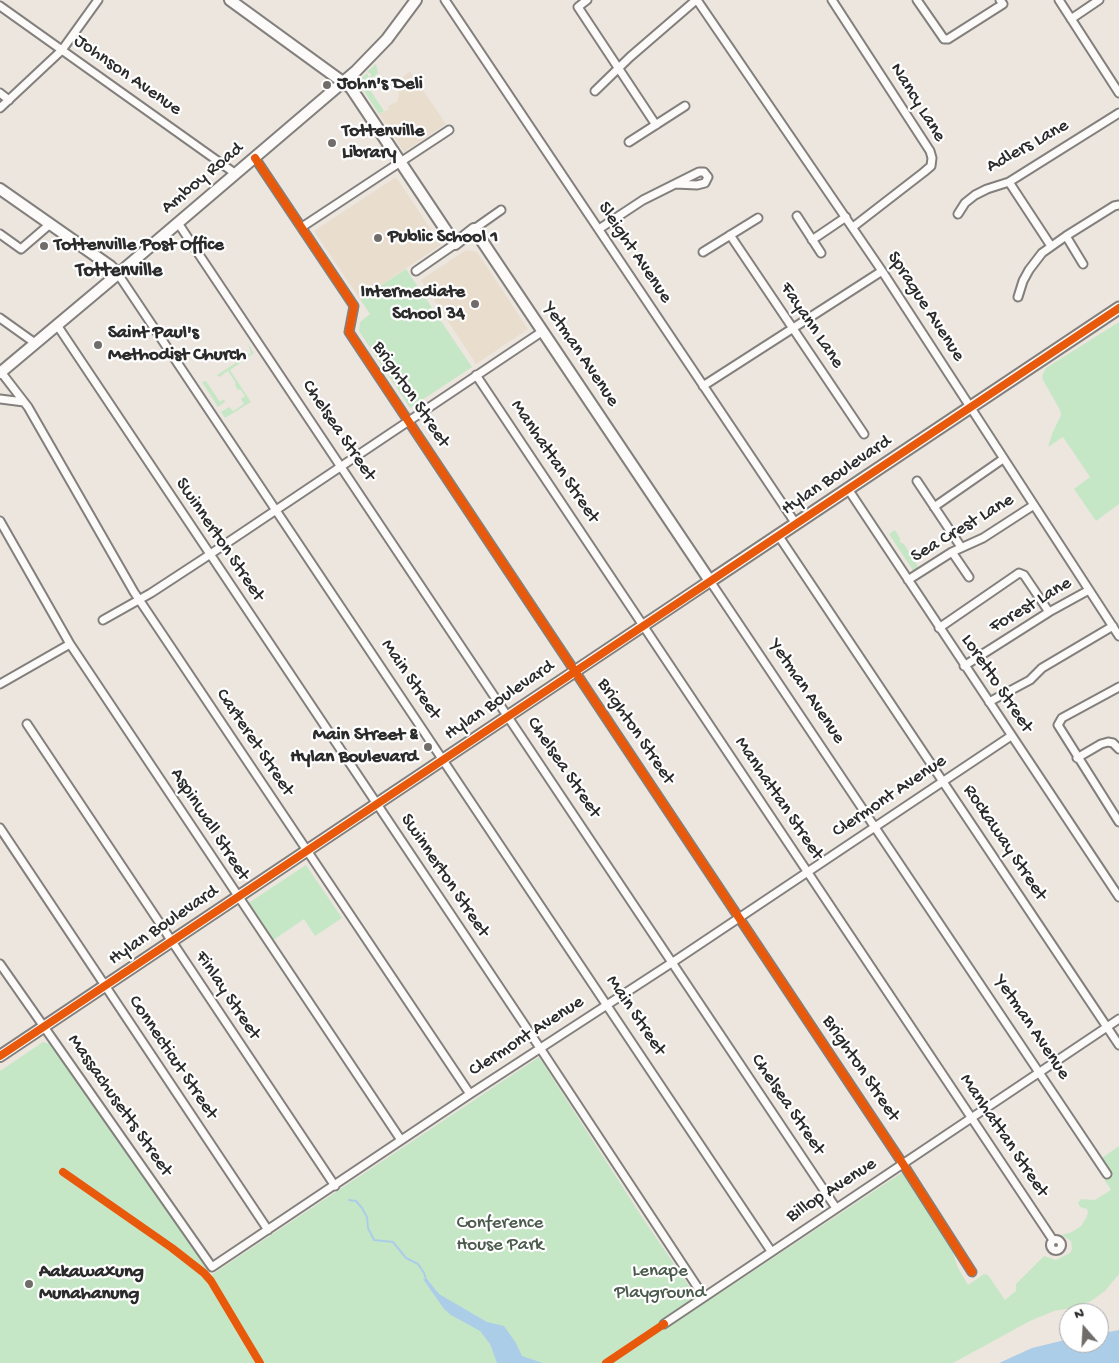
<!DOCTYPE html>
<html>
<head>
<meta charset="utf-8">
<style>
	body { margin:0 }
	#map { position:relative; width:1119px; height:1363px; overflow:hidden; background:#ece6df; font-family:"Gochi Hand",sans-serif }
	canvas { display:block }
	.north { position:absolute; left:1059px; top:1303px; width:50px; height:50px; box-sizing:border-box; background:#fff; border:1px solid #aaa; border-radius:50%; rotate:341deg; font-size:14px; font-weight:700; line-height:20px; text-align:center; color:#2b2b2b }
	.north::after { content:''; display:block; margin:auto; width:18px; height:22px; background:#6f6c6a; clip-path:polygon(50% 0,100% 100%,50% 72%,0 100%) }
</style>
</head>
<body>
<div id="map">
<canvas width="1119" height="1363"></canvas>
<div class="north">N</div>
</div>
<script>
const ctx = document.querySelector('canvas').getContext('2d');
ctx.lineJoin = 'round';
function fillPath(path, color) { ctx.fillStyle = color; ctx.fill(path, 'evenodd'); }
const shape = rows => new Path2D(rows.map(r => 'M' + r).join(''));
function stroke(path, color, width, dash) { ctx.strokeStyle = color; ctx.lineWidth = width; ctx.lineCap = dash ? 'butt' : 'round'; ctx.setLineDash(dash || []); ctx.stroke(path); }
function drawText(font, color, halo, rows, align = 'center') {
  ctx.font = font + ' "Gochi Hand",sans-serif'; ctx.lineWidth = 4.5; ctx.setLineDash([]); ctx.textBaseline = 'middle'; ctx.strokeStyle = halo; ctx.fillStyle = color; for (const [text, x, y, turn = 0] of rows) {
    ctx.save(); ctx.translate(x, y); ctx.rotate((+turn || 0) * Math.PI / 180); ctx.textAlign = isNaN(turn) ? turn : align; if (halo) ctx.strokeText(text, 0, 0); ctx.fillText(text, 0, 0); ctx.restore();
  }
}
fillPath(shape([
	[410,71,446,124,404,152,379,114,389,109,388,106,397,102,399,94,398,92,404,87,400,80],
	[396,177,441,245,360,299,314,231],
	[466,250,477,252,528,329,476,364,421,280]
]), '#e9ddce');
fillPath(shape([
	[376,64,378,73,366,84,384,111,379,114,358,82,367,73,369,77,371,76,371,74,367,72],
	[406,269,472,367,410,408,359,331,360,322,370,314,360,299],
	[1119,322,1119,504,1096,521,1074,489,1090,477,1063,437,1048,447,1052,434,1061,415,1060,410,1043,380,1042,376,1046,368],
	[248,344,254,353,230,370,251,402,225,418,221,412,229,407,233,411,238,408,244,404,241,399,245,396,240,389,238,390,236,387,235,384,236,383,228,371,219,377,217,375,251,353],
	[206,381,220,402,224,399,225,402,218,407,202,382],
	[895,530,900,538,900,542,904,544,919,568,914,572,889,534],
	[306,865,342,918,315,936,304,919,272,941,247,904],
	[43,1042,53,1045,211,1275,539,1057,640,1214,702,1305,903,1172,949,1240,958,1268,968,1285,984,1274,988,1275,1005,1300,1016,1291,1016,1284,1044,1256,1056,1260,1070,1253,1072,1249,1071,1241,1062,1235,1072,1232,1081,1226,1086,1218,1088,1213,1087,1209,1080,1207,1078,1203,1081,1199,1095,1200,1111,1190,1104,1179,1111,1172,1102,1158,1119,1146,1119,1274,1105,1291,1091,1301,1073,1308,1054,1311,1030,1321,953,1363,0,1363,0,1071]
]), '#c6e7c6');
fillPath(shape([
	[423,1279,427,1279,439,1294,487,1322,504,1326,516,1343,522,1356,543,1363,497,1363,490,1344,480,1331,451,1315,444,1309],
	[1119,1330,1119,1363,999,1363,1032,1348,1069,1339,1069,1343,1099,1343,1099,1334]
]), '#accde8');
stroke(shape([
	[349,1200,356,1201,362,1208,367,1217,368,1228,374,1240,393,1242,406,1258,418,1264,424,1273,426,1279]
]), '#accde8', 2);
const street = shape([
	[445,0,796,524],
	[587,0,578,7,656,125],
	[697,0,882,271,1119,636],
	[832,0,930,151,932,158,931,166,924,172,853,227],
	[917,0,944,39,948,39,1003,4,1000,0],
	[1059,0,1119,93],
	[0,6,236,174],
	[1071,19,1099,0],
	[595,91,630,57,696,0],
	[0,93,9,100],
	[0,108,62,50,98,0],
	[629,142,685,106],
	[255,158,354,306,349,332,903,1164,972,1272],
	[1009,182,1051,246],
	[958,214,965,203,975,195,987,189,1009,182,1119,113],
	[797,216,821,253],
	[178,223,836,1208],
	[302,227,449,130],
	[474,229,501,210],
	[599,229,643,200,699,172,704,172,708,177,705,183,697,185,675,184],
	[0,234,21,249,50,224],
	[730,235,864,434],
	[1066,236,1083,264],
	[812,240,846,217],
	[703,252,758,218],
	[416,271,455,244],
	[118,274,771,1251],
	[1018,297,1023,281,1029,270,1042,253,1066,236,1114,206,1119,205],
	[0,318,35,343],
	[57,325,540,1048,704,1297],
	[1,372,28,407,134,592,470,1094],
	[476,375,1053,1240],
	[703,386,882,271],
	[0,399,24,402],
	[917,481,961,547],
	[848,489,1119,897],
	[934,507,1003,459],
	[0,521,70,644,401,1140],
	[778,535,1119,1045],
	[952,552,969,577],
	[908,580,952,552,983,538,1034,505],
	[710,581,1107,1174],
	[103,620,151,593,203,559,543,331],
	[939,628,1019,573,1024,575,1049,612],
	[964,666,1049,612,1089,590],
	[0,684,70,644],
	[1119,687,1062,718,1058,725,1119,822],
	[989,702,1030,680,1042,668,1113,626],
	[27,724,335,1186],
	[1077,758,1101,744,1108,742,1113,743,1119,749],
	[0,828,268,1230],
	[0,964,212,1267,470,1094,673,962,1011,736],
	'1050.5 1245a5.5 5.5 0 1 1 11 0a5.5 5.5 0 1 1-11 0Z',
	[664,1324,1119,1019]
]);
const secondary = shape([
	[0,189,110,266,118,274],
	[0,373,118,274,356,71,387,39,416,0],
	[0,1056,710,581,474,229,455,244,351,88,230,0]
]);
const primary = shape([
	[710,581,1119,308]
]);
stroke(street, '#827f7c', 11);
stroke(secondary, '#827f7c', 14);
stroke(primary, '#827f7c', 15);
stroke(street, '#fcfbfa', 7);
stroke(secondary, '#fcfbfa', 10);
stroke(primary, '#fcfbfa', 11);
stroke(shape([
	[255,158,354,306,349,332,903,1164,972,1272],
	[0,1056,1119,308],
	[63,1172,172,1248,204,1273,211,1281,260,1363],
	[606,1363,664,1324]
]), '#e8590c', 8);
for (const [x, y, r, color] of [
	[327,85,5,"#6f6c6a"],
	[332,143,5,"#6f6c6a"],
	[378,238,5,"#6f6c6a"],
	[44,246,5,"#6f6c6a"],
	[475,304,5,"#6f6c6a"],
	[98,345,5,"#6f6c6a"],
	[428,747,5,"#6f6c6a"],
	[29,1284,5,"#6f6c6a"]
]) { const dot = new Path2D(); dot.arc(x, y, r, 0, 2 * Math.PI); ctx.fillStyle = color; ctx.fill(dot); stroke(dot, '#fff', 2); }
drawText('19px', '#2b2b2b', '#fff', [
	["Johnson Avenue",127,76,35],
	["Nancy Lane",917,103,58],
	["Adlers Lane",1028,147,-29],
	["Amboy Road",203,179,-40],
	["Sleight Avenue",634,253,56],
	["Sprague Avenue",925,307,57],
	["Fayann Lane",811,326,56],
	["Yetman Avenue",580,355,56],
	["Brighton Street",410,395,56],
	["Chelsea Street",338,431,56],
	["Manhattan Street",554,462,56],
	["Hylan Boulevard",837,476,-34],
	["Sea Crest Lane",963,529,-31],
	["Swinnerton Street",219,540,56],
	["Forest Lane",1031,606,-31],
	["Main Street",410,680,56],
	["Loretto Street",996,684,56],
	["Yetman Avenue",806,692,56],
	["Hylan Boulevard",500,701,-34],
	["Brighton Street",635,732,56],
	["Carteret Street",254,743,56],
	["Chelsea Street",563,768,56],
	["Clermont Avenue",890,797,-34],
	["Manhattan Street",778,799,56],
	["Aspinwall Street",209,825,57],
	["Rockaway Street",1004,843,56],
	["Swinnerton Street",444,876,56],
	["Hylan Boulevard",164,926,-34],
	["Finlay Street",227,996,56],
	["Main Street",635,1016,56],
	["Yetman Avenue",1031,1028,56],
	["Clermont Avenue",527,1037,-33],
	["Connecticut Street",172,1058,56],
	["Brighton Street",860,1069,56],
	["Chelsea Street",787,1105,56],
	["Massachusetts Street",119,1106,55],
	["Manhattan Street",1003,1136,56],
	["Billop Avenue",832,1191,-33]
]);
drawText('bold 19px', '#2b2b2b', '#fff', [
	["John's Deli",337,85],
	["Tottenville",342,132],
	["Library",342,154],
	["Public School 1",388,238],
	["Tottenville Post Office",54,246],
	["Intermediate",465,293,"right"],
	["School 34",465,315,"right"],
	["Saint Paul's",108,334],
	["Methodist Church",108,356],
	["Main Street &",418,736,"right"],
	["Hylan Boulevard",418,758,"right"],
	["Aakawaxung",39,1273],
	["Munahanung",39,1295]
], 'left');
drawText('19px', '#4a5a4c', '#fff', [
	["Conference",500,1224],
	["House Park",500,1246],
	["Lenape",660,1272],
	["Playground",660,1294]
]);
drawText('bold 20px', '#2b2b2b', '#fff', [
	["Tottenville",119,272]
]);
</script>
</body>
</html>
